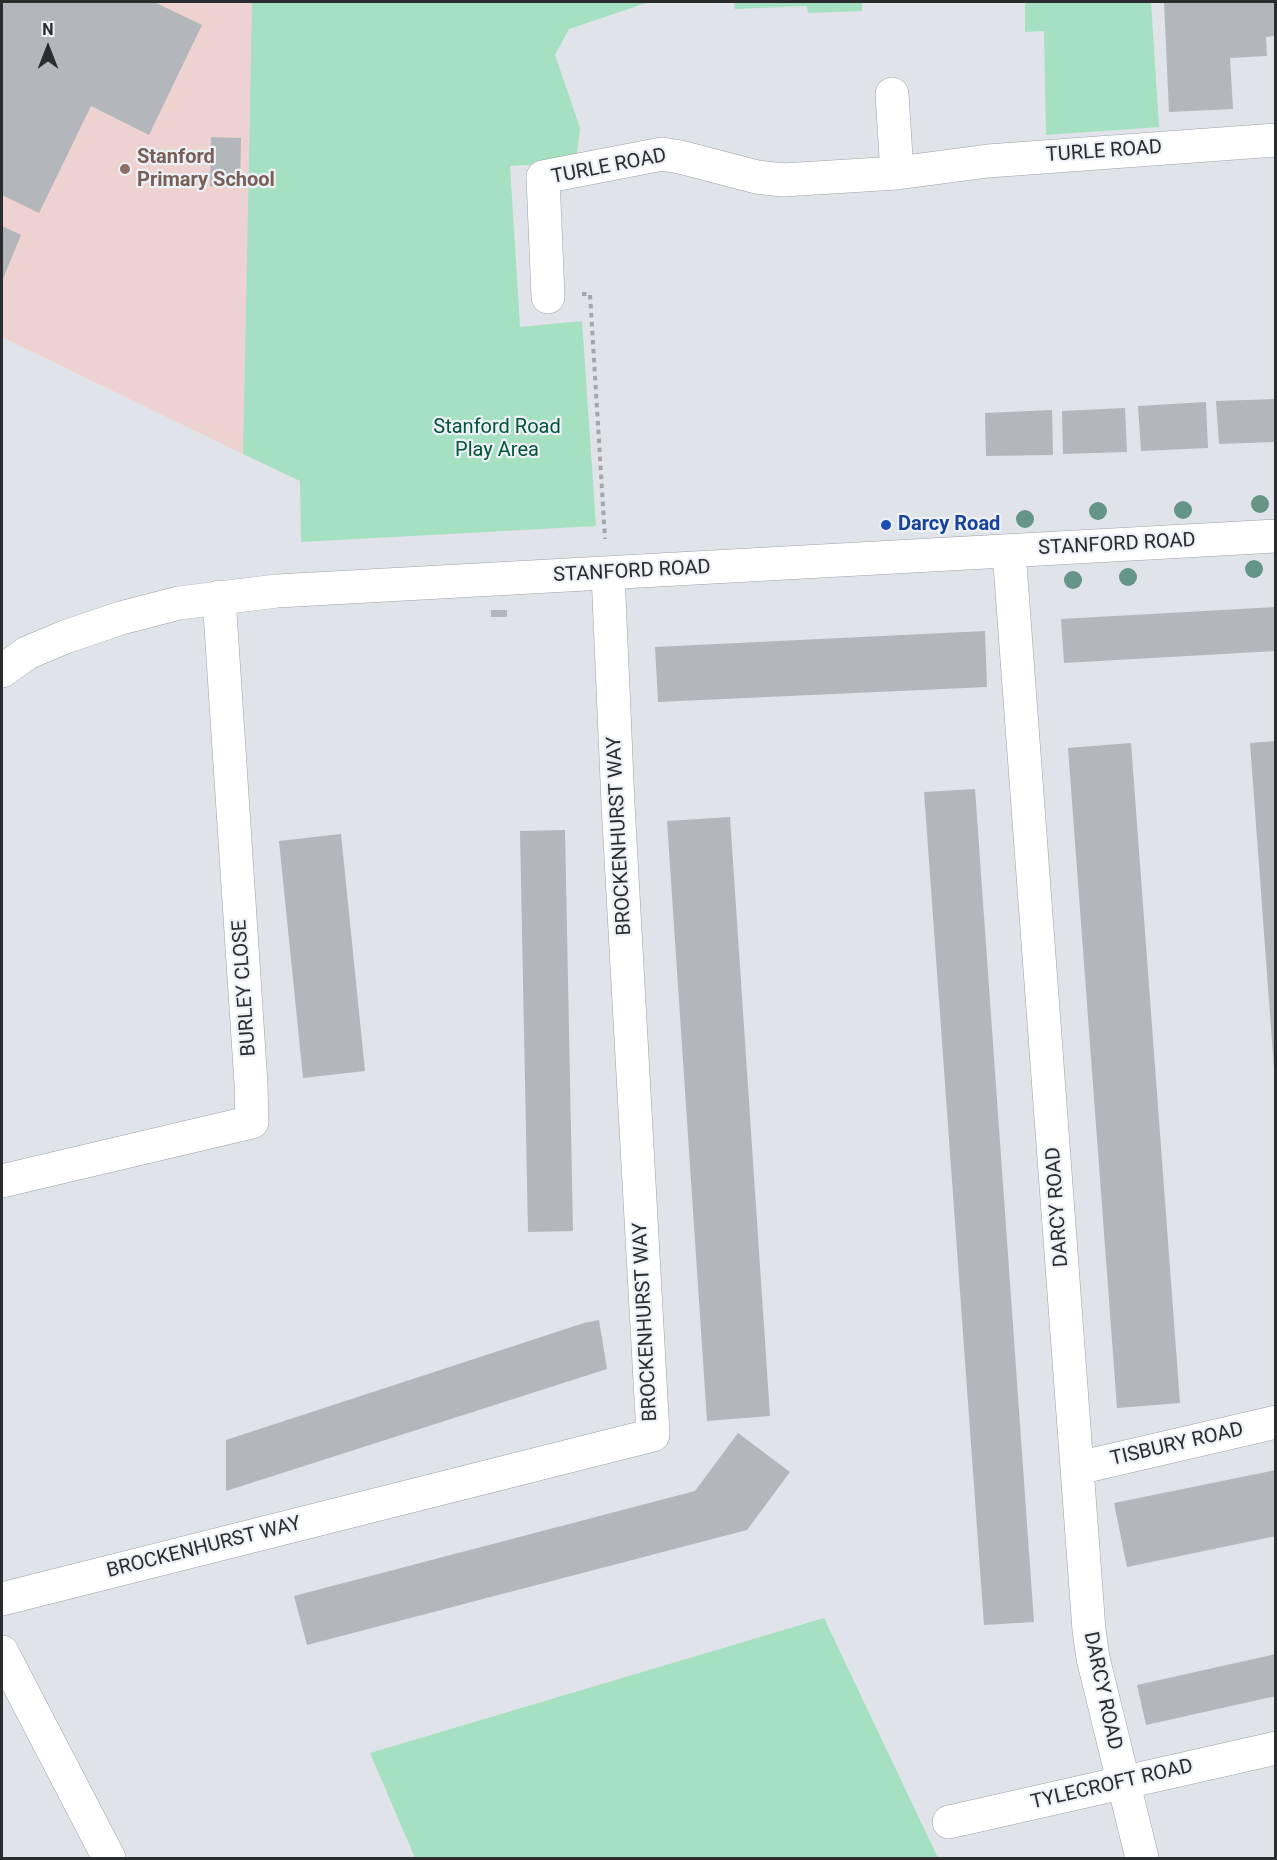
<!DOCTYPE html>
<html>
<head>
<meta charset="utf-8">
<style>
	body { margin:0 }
	#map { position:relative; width:1277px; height:1860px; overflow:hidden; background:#e0e3e9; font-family:Roboto,sans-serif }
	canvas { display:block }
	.frame { position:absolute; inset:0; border:3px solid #2b2c2e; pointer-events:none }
	.north { position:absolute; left:18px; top:18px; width:60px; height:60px; -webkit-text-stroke:4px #edf0f6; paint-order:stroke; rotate:0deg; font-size:16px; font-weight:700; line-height:24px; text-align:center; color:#2b2c2e }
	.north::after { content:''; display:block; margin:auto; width:21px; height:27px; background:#2b2c2e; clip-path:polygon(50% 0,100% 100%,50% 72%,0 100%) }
</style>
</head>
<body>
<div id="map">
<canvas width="1277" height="1860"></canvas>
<div class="frame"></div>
<div class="north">N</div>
</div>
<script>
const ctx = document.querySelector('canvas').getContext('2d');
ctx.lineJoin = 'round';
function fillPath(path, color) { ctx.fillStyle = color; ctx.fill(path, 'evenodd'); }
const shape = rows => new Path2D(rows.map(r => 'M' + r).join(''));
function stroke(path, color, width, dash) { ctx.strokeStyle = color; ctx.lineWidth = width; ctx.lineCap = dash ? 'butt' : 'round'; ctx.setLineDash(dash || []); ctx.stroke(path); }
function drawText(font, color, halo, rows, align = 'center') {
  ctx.font = font + ' Roboto,sans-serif'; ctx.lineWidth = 4.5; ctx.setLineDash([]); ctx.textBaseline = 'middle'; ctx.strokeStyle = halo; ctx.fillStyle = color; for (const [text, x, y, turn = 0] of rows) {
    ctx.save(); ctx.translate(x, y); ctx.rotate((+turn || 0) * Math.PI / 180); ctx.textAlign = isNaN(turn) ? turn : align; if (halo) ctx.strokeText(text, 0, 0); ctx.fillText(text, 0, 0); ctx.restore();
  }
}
fillPath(shape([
	[2,2,252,2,243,454,2,337]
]), '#edd2cf');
fillPath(shape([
	[252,2,649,2,569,29,555,55,580,128,576,162,510,166,520,327,582,321,596,526,301,542,300,481,243,454],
	[734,2,862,2,862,11,808,13,807,6,735,9],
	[1025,2,1151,2,1159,127,1046,135,1044,31,1025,32],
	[824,1618,938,1858,415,1858,370,1753]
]), '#a5e0c0');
fillPath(shape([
	[2,2,154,2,202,25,149,135,91,106,39,213,2,195],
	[1164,2,1276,2,1276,36,1266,37,1267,56,1230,58,1233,109,1169,112],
	[211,137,241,138,240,187,210,186],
	[2,226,21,235,2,281],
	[1276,399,1276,442,1219,444,1216,401],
	[1206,402,1208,448,1141,451,1138,406],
	[1125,408,1127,452,1063,454,1062,411],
	[1052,410,1053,455,986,456,985,413],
	[1276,607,1276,651,1064,663,1061,619],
	[491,610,507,610,507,617,491,617],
	[985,631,987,687,658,702,655,647],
	[1276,741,1276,1069,1274,1069,1250,743],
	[1131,743,1180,1403,1117,1408,1068,748],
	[975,789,1034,1622,984,1625,924,792],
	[730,817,770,1416,707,1421,667,821],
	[565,830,573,1231,528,1232,520,831],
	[341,834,365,1071,303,1078,279,841],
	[599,1320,607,1369,226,1491,226,1440,584,1323],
	[738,1433,790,1472,747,1530,307,1645,294,1596,695,1491],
	[1276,1470,1276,1536,1127,1567,1114,1503],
	[1276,1654,1276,1696,1146,1725,1137,1685]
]), '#b3b6bb');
const minor = shape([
	[892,94,897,173],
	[548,297,543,177,662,154,680,157,757,177,783,180,897,173,988,161,1276,140],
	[1009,551,1089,1630,1093,1658,1142,1858],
	[2,671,27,653,65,637,121,618,179,603,277,591,1276,536],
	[2,1181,252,1122,251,1084,219,597],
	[1078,1468,1276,1422],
	[2,1599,653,1435,618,804,608,573],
	[2,1652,109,1858],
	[949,1822,1276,1748]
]);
stroke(minor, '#9da0a6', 34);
stroke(shape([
	[582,294,590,294,605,539]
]), '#a3a6aa', 4, [4.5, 4.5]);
stroke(minor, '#fff', 33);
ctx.fillStyle = '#659587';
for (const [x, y] of [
	[1260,504],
	[1183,510],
	[1098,511],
	[1025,519],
	[1254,569],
	[1128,577],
	[1073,580]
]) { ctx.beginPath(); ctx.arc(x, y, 9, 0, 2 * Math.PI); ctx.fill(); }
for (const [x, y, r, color] of [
	[125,169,6,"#8d6e63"],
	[886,525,6,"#1a4fb4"]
]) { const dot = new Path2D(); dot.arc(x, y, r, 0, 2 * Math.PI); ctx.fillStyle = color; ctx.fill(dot); stroke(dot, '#edf0f6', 2); }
drawText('20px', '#2b2c2e', '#edf0f6', [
	["TURLE ROAD",1104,152,-4],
	["TURLE ROAD",609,167,-11],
	["STANFORD ROAD",1117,545,-3],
	["STANFORD ROAD",632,572,-3],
	["BROCKENHURST WAY",620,836,-93],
	["BURLEY CLOSE",245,988,-94],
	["DARCY ROAD",1058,1207,-94],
	["BROCKENHURST WAY",646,1322,-93],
	["TISBURY ROAD",1177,1445,-13],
	["BROCKENHURST WAY",204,1548,-14],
	["DARCY ROAD",1102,1691,78],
	["TYLECROFT ROAD",1112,1785,-13]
]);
drawText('bold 20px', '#785e54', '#edf0f6', [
	["Stanford",137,158],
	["Primary School",137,181]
], 'left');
drawText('20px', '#005536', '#edf0f6', [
	["Stanford Road",497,428],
	["Play Area",497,451]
]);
drawText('bold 20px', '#164399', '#edf0f6', [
	["Darcy Road",898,525]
], 'left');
</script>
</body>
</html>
